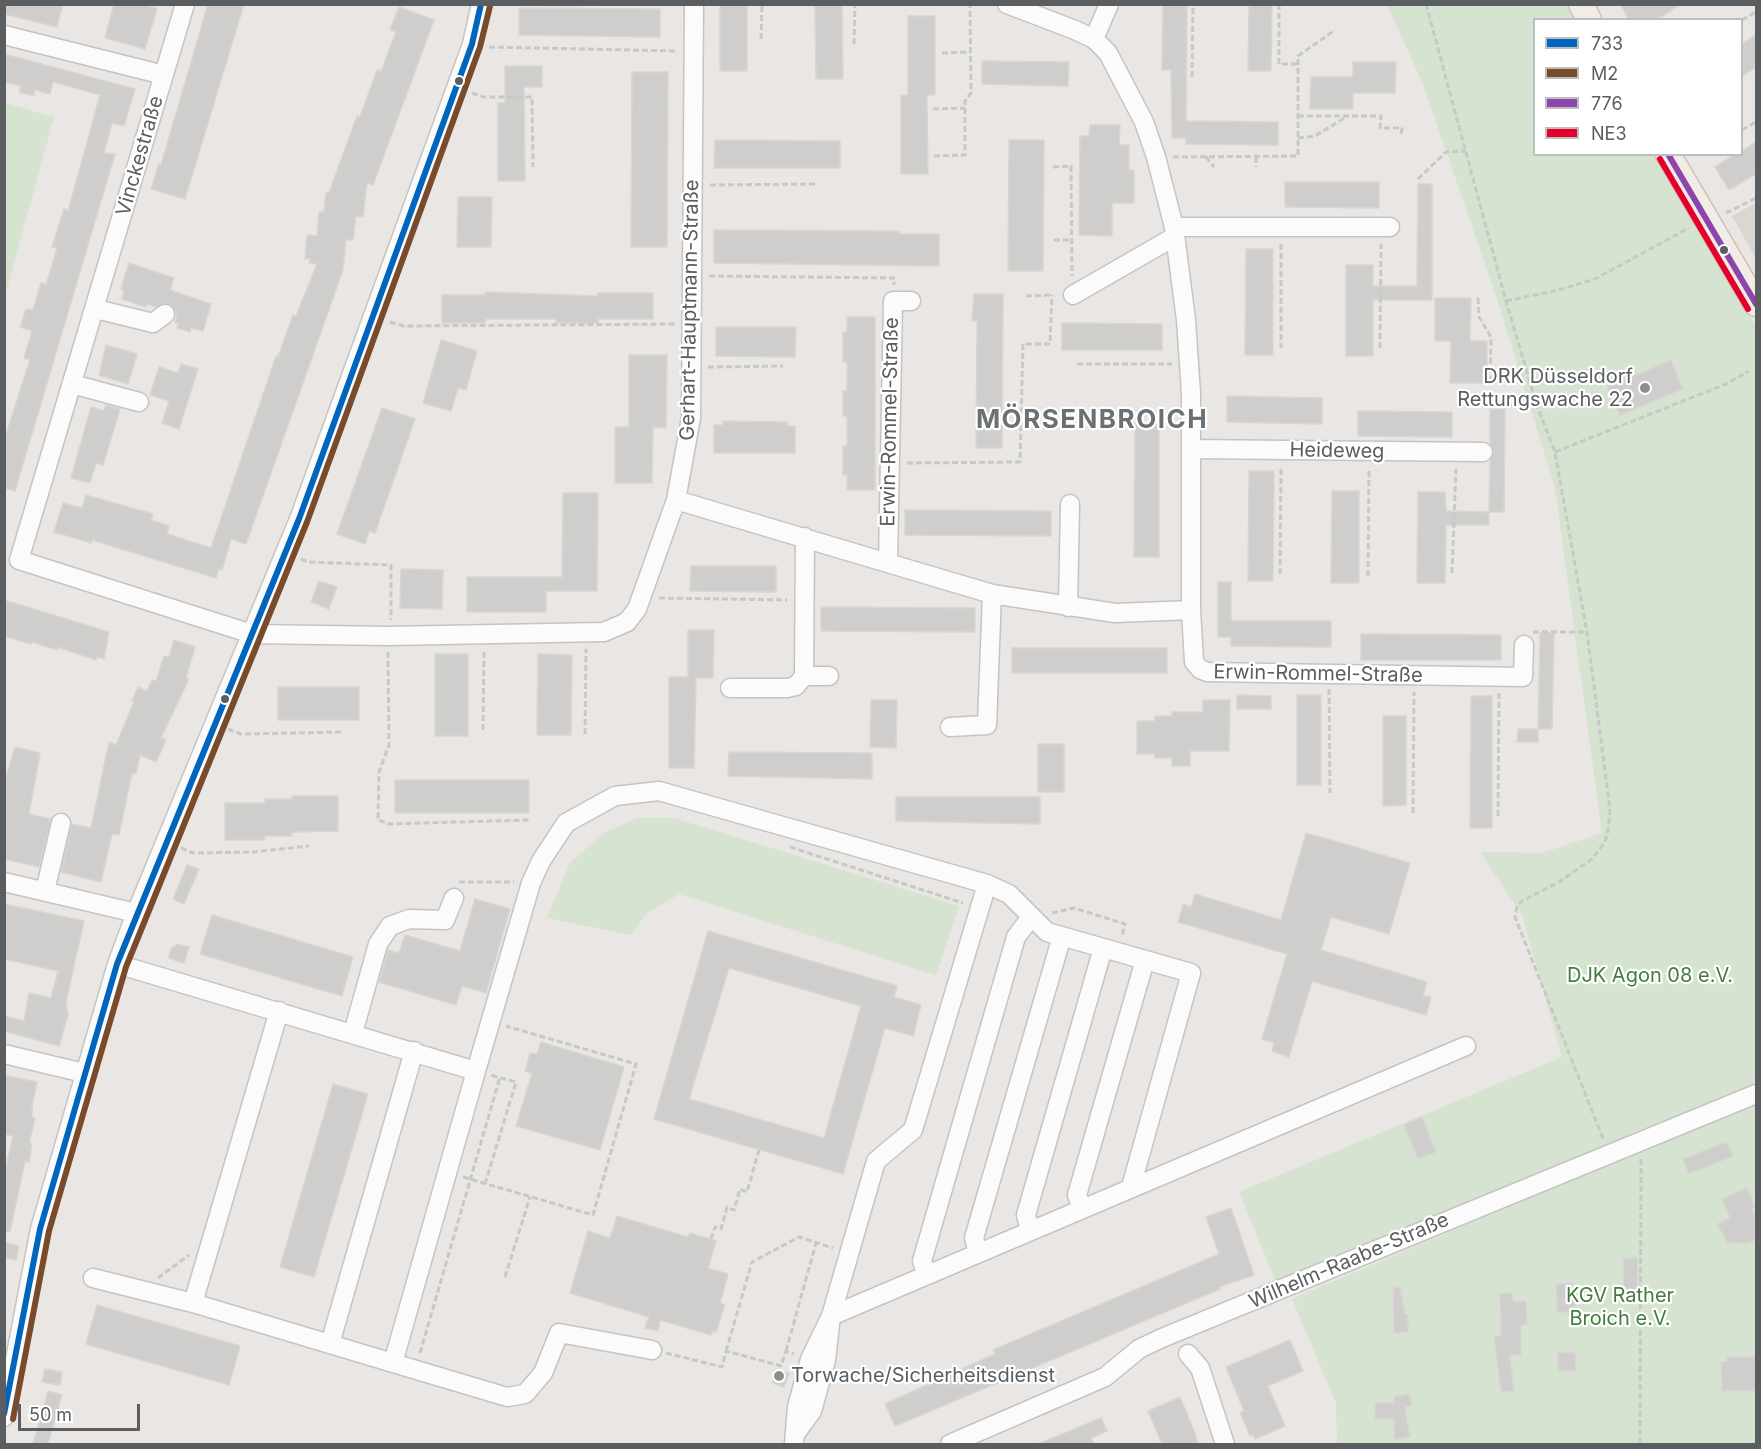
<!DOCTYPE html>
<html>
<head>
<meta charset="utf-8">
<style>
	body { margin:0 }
	#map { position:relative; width:1761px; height:1449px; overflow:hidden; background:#e9e6e3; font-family:Inter,sans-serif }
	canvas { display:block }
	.frame { position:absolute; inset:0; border:6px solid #5a5e60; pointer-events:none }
	.legend { position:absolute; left:1533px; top:18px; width:210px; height:138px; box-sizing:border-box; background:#fff; border:2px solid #bdbfbf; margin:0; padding:8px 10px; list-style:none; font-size:18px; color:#5a5e60 }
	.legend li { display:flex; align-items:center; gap:12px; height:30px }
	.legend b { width:30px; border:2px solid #bdbfbf }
	.scale { position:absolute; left:18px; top:1404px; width:122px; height:27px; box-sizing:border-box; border:3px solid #5a5e60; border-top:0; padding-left:8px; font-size:18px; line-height:21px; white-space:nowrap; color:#5a5e60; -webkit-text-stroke:4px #fff; paint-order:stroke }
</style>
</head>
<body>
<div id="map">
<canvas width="1761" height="1449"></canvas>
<div class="frame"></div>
<ul class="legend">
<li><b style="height:8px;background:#0065bd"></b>733</li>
<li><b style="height:8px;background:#7a4b2a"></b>M2</li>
<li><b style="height:8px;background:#8e44ad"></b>776</li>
<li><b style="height:8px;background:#e4002b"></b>NE3</li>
</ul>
<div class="scale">50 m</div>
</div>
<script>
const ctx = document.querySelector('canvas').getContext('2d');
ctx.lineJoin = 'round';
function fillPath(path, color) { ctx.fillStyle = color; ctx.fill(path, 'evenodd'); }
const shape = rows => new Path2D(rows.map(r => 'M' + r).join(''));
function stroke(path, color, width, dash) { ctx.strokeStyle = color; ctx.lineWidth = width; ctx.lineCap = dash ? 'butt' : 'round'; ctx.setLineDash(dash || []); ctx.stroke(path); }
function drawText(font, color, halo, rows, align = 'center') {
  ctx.font = font + ' Inter,sans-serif'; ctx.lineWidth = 4.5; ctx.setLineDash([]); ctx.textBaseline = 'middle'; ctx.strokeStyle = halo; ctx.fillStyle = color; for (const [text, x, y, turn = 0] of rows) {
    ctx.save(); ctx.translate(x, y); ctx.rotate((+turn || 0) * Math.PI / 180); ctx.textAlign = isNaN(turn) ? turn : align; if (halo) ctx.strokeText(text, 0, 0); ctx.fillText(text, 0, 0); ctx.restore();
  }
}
fillPath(shape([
	[1756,203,1756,259,1732,216]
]), '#dad7d3');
fillPath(shape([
	[1387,5,1567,5,1576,19,1534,20,1534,154,1656,155,1756,327,1756,1089,1276,1282,1239,1192,1562,1057,1522,915,1480,852,1542,853,1602,833,1555,488,1498,302,1423,84],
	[5,103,54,117,5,296,4,103],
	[637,818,674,818,959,906,936,975,679,894,647,913,631,935,547,918,570,863,604,833],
	[1756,1101,1756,1444,1337,1444,1336,1403,1292,1299]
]), '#d5e3d0');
const building = shape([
	[4,4,63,4,57,27,4,14,4,4],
	[114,4,142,4,157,9,145,49,105,38,114,4],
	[208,4,244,4,185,199,151,189,159,164,161,165,208,4],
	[720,4,747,4,747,71,720,71,720,4],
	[815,4,842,4,843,79,816,79,815,4],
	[1163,4,1187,4,1186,121,1278,122,1278,145,1186,144,1186,138,1172,138,1171,70,1162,70,1163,4],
	[1249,4,1272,4,1271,71,1248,71,1249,4],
	[1620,4,1681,4,1656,20,1629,20,1620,4],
	[399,7,434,20,373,185,367,183,363,217,356,216,353,240,346,240,343,270,246,544,231,539,222,570,219,569,216,578,92,540,91,543,54,532,63,503,82,508,86,495,153,514,151,520,169,526,167,534,211,548,276,356,278,357,293,315,296,316,317,264,309,263,310,259,305,259,307,235,317,236,319,212,324,212,326,193,329,193,357,116,360,117,377,70,381,71,396,32,390,30,399,7],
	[519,8,660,9,660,37,519,35,519,8],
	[908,16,935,16,935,95,927,95,928,174,901,174,901,95,908,95,908,16],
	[1756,35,1756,67,1742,76,1742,44,1756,35],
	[4,54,135,89,124,126,112,123,104,153,115,154,15,491,4,488,4,431,7,431,30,360,24,358,32,331,20,327,26,309,33,310,41,283,46,285,57,248,52,247,64,209,68,211,100,95,53,82,50,94,35,90,34,96,19,92,21,86,4,82,4,54],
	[982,61,1069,62,1068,86,982,84,982,61],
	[1353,62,1396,62,1395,93,1353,93,1353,109,1310,109,1311,77,1353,77,1353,62],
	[505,66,542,66,542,87,524,87,525,181,498,181,498,103,505,103,505,66],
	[632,72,668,72,667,247,631,247,632,72],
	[1090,125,1120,125,1119,145,1129,145,1129,170,1134,170,1134,203,1112,203,1112,236,1079,235,1080,136,1089,136,1090,125],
	[715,140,840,141,840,168,714,168,715,140],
	[1009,140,1044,140,1043,271,1008,271,1009,140],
	[1756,142,1756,174,1729,190,1715,167,1735,154,1742,154,1742,151,1756,142],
	[1285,182,1379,182,1379,208,1285,207,1285,182],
	[1418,184,1432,184,1432,300,1373,300,1373,356,1346,356,1346,265,1373,265,1373,286,1417,286,1418,184],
	[458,197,492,197,491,247,457,247,458,197],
	[714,230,899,231,899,234,939,234,939,266,714,263,714,230],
	[1246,249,1273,249,1273,355,1245,355,1246,249],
	[129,263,174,278,170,290,211,304,203,331,191,328,190,332,177,328,179,324,175,323,177,313,169,303,156,307,147,304,146,307,122,299,124,290,121,289,129,263],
	[485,292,598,296,598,293,653,293,653,319,598,319,598,323,556,323,556,319,485,319,485,323,442,323,442,295,485,295,485,292],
	[974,294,1003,294,1002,448,976,448,977,321,972,321,974,294],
	[1435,298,1471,298,1470,341,1487,341,1487,383,1450,383,1451,341,1435,341,1435,298],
	[847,317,875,317,875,490,847,490,847,475,843,475,843,446,847,446,847,416,843,416,843,391,847,391,847,362,843,362,843,332,847,332,847,317],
	[1062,323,1162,324,1162,350,1062,350,1062,323],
	[716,327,796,327,795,357,716,356,716,327],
	[441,340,477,351,466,390,458,388,451,411,423,403,441,340],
	[106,345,137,354,128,384,99,375,106,345],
	[629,355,667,355,666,428,653,427,652,483,615,483,615,427,629,427,629,355],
	[1671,360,1683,389,1620,415,1607,387,1671,360],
	[181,364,198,369,179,429,162,423,169,401,150,395,159,367,178,373,181,364],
	[1227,396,1322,398,1322,424,1227,422,1227,396],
	[106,405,120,409,103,465,96,463,90,483,71,478,91,407,104,411,106,405],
	[382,408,415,419,375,533,369,531,365,544,337,534,382,408],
	[1490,409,1505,409,1504,512,1489,512,1490,461,1494,452,1490,443,1490,409],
	[1358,411,1452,412,1452,437,1358,436,1358,411],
	[723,421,787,422,787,426,795,426,795,453,714,453,714,425,723,425,723,421],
	[1135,423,1159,423,1159,557,1134,557,1135,423],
	[1249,471,1274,471,1273,581,1248,581,1249,471],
	[1332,491,1359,491,1359,583,1331,583,1332,491],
	[1418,492,1445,492,1446,511,1489,512,1489,525,1446,525,1445,583,1417,583,1418,492],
	[563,493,598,493,597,591,546,591,546,612,467,612,467,577,562,577,563,493],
	[905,510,1051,511,1051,536,905,535,905,510],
	[691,566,776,566,776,592,690,591,691,566],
	[401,569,443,570,442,609,400,608,401,569],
	[319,581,337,587,329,609,311,602,319,581],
	[1218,582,1231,582,1231,621,1331,621,1331,647,1231,646,1231,637,1218,637,1218,582],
	[4,600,109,632,104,659,97,657,96,660,57,647,57,650,32,642,31,644,4,636,4,600],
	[821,607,975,608,975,632,821,631,821,607],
	[688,630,714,630,713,678,696,678,694,768,669,768,669,677,688,677,688,630],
	[1540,633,1554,633,1552,729,1538,729,1540,633],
	[1361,634,1501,635,1501,660,1361,660,1361,634],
	[174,640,195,647,186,678,189,679,161,738,166,740,156,762,140,755,136,774,132,773,119,835,112,834,101,882,61,872,72,824,91,828,109,742,116,745,134,702,132,701,138,687,147,691,152,680,156,681,164,656,169,657,174,640],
	[1012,648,1167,648,1167,673,1012,673,1012,648],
	[435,654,468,654,468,736,435,736,435,654],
	[538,654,572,655,571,735,537,735,538,654],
	[278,687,359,687,359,720,278,720,278,687],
	[1237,695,1271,696,1271,709,1237,709,1237,695],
	[1297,695,1321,695,1321,785,1297,785,1297,695],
	[1471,696,1492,696,1492,828,1470,828,1471,696],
	[871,700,897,700,896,748,870,747,871,700],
	[1203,700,1230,700,1229,751,1190,751,1190,766,1172,766,1172,758,1154,758,1155,754,1137,754,1137,721,1155,721,1155,716,1172,716,1172,712,1203,712,1203,700],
	[1383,716,1406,716,1406,805,1383,806,1383,716],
	[1518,729,1538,729,1538,742,1517,742,1518,729],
	[1038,744,1064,744,1064,792,1038,792,1038,744],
	[15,747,40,753,29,814,51,819,39,867,4,859,4,783,15,747],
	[729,752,872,753,872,779,728,776,729,752],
	[395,780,529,780,529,813,395,813,395,780],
	[292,796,338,796,338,831,292,832,292,836,265,836,265,840,225,840,225,803,265,803,265,799,292,799,292,796],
	[896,797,1040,797,1040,824,896,821,896,797],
	[1306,833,1410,863,1389,934,1331,917,1321,950,1427,982,1423,995,1431,997,1426,1015,1312,981,1289,1057,1272,1051,1274,1043,1262,1039,1287,954,1178,922,1183,904,1191,907,1195,894,1281,920,1306,833],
	[187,865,199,869,184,904,173,899,187,865],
	[475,899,510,909,486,993,462,986,456,1005,379,982,388,950,399,953,405,935,460,951,475,899],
	[4,904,84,921,66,1002,68,1015,59,1046,4,1031,4,1016,24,1021,29,993,51,998,58,971,4,959,4,904],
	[212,915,353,957,342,996,200,954,212,915],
	[708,931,897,986,894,997,921,1005,913,1036,885,1028,843,1174,654,1119,708,931],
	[729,968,861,1006,824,1138,689,1099,729,968],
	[176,944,189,947,184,963,168,958,172,947,175,947,176,944],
	[541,1042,624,1067,600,1150,516,1126,532,1073,525,1071,530,1053,537,1054,541,1042],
	[4,1075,37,1082,32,1107,32,1117,35,1118,29,1143,32,1144,29,1162,25,1161,10,1232,4,1231,4,1176,13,1136,4,1134,4,1075],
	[333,1084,368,1094,314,1277,280,1267,333,1084],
	[1422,1117,1436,1152,1418,1159,1404,1125,1422,1117],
	[1726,1142,1733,1156,1689,1174,1683,1159,1726,1142],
	[1747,1188,1755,1207,1751,1208,1755,1218,1755,1240,1747,1244,1727,1242,1717,1224,1730,1218,1722,1199,1747,1188],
	[1231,1208,1254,1275,1219,1287,1220,1289,895,1426,885,1404,995,1354,993,1350,1219,1254,1206,1217,1231,1208],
	[617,1216,688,1237,690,1233,716,1241,708,1268,728,1274,720,1303,725,1305,716,1332,712,1331,711,1335,660,1320,658,1331,645,1328,649,1317,570,1293,588,1231,610,1238,617,1216],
	[4,1242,19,1246,16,1260,4,1258,4,1242],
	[1624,1258,1638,1258,1637,1299,1623,1299,1624,1258],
	[1572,1283,1572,1290,1575,1290,1576,1312,1557,1312,1556,1284,1572,1283],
	[1400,1287,1405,1314,1408,1314,1408,1332,1394,1333,1393,1288,1400,1287],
	[1512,1292,1513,1301,1526,1301,1527,1325,1521,1325,1521,1355,1510,1355,1514,1391,1501,1392,1494,1336,1501,1336,1500,1294,1512,1292],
	[97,1305,240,1346,229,1385,86,1344,97,1305],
	[1290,1340,1303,1371,1268,1386,1285,1426,1255,1439,1254,1435,1250,1436,1240,1412,1244,1411,1226,1367,1290,1340],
	[1575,1352,1576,1371,1558,1370,1558,1353,1575,1352],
	[1727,1357,1756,1357,1756,1391,1722,1391,1721,1362,1727,1361,1727,1357],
	[45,1369,62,1372,60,1385,42,1382,45,1369],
	[776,1369,789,1373,784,1387,772,1383,776,1369],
	[48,1391,62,1395,49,1440,48,1444,33,1444,48,1391],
	[1409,1394,1412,1406,1405,1407,1410,1437,1394,1440,1394,1418,1375,1419,1375,1403,1395,1403,1394,1397,1409,1394],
	[1180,1397,1195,1433,1198,1444,1162,1444,1148,1411,1180,1397],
	[1101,1418,1107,1431,1091,1438,1094,1444,1038,1444,1101,1418]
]);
fillPath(building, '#d0cecc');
stroke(building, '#d8d6d2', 1.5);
const minor = shape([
	[185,4,19,560,252,634,388,636,604,632,627,622,637,609,676,500,691,418,694,4],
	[1007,4,1075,30,1094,39,1108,53,1144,122,1156,157,1174,227,1186,320,1191,393,1191,610],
	[4,35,164,75],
	[1094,39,1109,4],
	[1174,227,1390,227],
	[1073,295,1174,237],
	[96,309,153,323,165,314],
	[72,384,139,402],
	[1191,449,1483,452],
	[676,500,992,594,1115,613,1191,610,1194,662,1200,669,1207,672,1523,677,1524,645],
	[805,537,804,676,829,676],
	[888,562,893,301,911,301],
	[1068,607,1070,504],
	[730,688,787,688,796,686,804,676],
	[950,727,987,725,992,594],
	[4,882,136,913],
	[987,884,1009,894,1047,932,1191,973,1131,1187],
	[45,891,61,823],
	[117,964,476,1071,531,883,541,861,566,823,615,796,659,791,987,884,913,1130,876,1161,831,1316,810,1359,797,1407,794,1444],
	[353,1033,378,944,390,926,409,919,445,920,454,898],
	[4,1054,84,1073],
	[1082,1209,1077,1195,1145,960],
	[1030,1230,1026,1215,1103,948],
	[978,1253,974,1238,1062,936],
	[927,1275,922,1261,1016,937,1031,917],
	[93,1278,193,1303,393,1363,476,1071],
	[193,1303,279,1011],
	[330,1344,414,1051],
	[1188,1354,1200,1368,1225,1444],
	[393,1363,507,1397,525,1394,543,1373,559,1333,652,1350],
	[4,1417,40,1229,117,964,136,913,299,519,472,44,481,4],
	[796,1433,812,1411,826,1360,831,1316,1466,1046],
	[950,1444,1105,1377,1139,1349,1162,1338,1756,1094]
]);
const major = shape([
	[1581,4,1589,20],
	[1668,154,1756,304]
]);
stroke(minor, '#c5c4c4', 21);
stroke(major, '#cec2b4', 27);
stroke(shape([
	[1279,4,1279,64,1298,64],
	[1426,4,1506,301,1537,406,1555,452,1587,632,1610,810,1608,831,1605,842,1592,859,1559,882,1522,901,1517,906,1515,917,1604,1141],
	[1742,20,1756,12],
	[761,39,762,4],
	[854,44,855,4],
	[489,47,677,51],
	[942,53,970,52],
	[1192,77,1193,4],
	[472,93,484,97,532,97,533,167],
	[933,109,965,108],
	[1298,116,1381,116,1380,128,1402,128,1401,134],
	[1742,130,1756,122],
	[1298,138,1315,136,1346,117],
	[934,156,965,155,965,101,971,93,970,4],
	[1173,157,1298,156,1298,56,1335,30],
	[1206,157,1214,167],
	[1256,157,1256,167],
	[1053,167,1071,166,1072,276],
	[1418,179,1446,152,1465,151],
	[710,185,815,184],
	[1726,213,1756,198],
	[1054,240,1072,240],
	[1281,244,1281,348],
	[709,276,894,278,894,285],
	[1026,296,1052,295],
	[1478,298,1479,317,1491,337,1490,383],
	[1506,301,1559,290,1595,279,1689,228],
	[390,322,404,326,676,324],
	[1380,348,1381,244],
	[1077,364,1172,364],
	[708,367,783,366],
	[1484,406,1537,406],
	[1555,452,1726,384,1749,371],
	[907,463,1020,462,1023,344,1050,344,1052,295],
	[301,559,308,562,391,565,391,620],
	[1452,573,1456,469],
	[1280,574,1281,467],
	[1368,576,1369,468],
	[659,598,787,600],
	[1533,632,1587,632],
	[388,652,389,745,379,772,378,820,389,824,530,820],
	[1329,689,1330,793],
	[228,729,241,734,343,732],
	[483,730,484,651],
	[585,734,586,649],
	[1413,813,1414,692],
	[1498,816,1499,693],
	[790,847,963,903],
	[181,848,193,853,253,852,309,846],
	[459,882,514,882],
	[1052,913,1074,908,1125,924,1122,936],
	[463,1177,593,1215,636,1064,506,1026],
	[485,1184,516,1082,490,1075],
	[711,1239,715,1227,721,1229,727,1207,734,1210,740,1189,747,1192,759,1150],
	[505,1277,530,1197],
	[158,1278,189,1255],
	[726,1351,752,1262,799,1237,833,1248],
	[786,1351,816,1243],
	[420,1353,500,1077],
	[666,1353,722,1367,726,1351,781,1366,786,1351,794,1354],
	[1640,1444,1641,1158]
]), '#c5cac6', 3, [6, 3]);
stroke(minor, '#fcfbfb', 18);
stroke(major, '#f1ede6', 24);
stroke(shape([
	[4,1414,40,1229,117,964,299,519,472,44,481,4]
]), '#0065bd', 6);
stroke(shape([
	[13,1419,49,1231,126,967,307,522,480,47,490,6]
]), '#7a4b2a', 6);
stroke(shape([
	[1668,154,1756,304]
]), '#8e44ad', 6);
stroke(shape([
	[1660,159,1748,309]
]), '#e4002b', 6);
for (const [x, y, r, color] of [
	[459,81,5,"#5a5e60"],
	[1724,250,5,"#5a5e60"],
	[1645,388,6,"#8c8e8e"],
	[225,699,5,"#5a5e60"],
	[779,1376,6,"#8c8e8e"]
]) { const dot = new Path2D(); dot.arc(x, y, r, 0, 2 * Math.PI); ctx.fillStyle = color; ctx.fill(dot); stroke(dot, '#fff', 2); }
drawText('20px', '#5a5e60', '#fff', [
	["Vinckestraße",140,156,-74],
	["Gerhart-Hauptmann-Straße",690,310,-89],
	["Erwin-Rommel-Straße",890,422,-89],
	["Heideweg",1337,451,1],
	["Erwin-Rommel-Straße",1318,674,1],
	["Wilhelm-Raabe-Straße",1349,1261,-23]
]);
drawText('20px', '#5a5e60', '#fff', [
	["DRK Düsseldorf",1633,377],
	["Rettungswache 22",1633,400],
	["Torwache/Sicherheitsdienst",791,1376,"left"]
], 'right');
drawText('20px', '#447c3d', '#fff', [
	["DJK Agon 08 e.V.",1650,976],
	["KGV Rather",1620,1296],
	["Broich e.V.",1620,1319]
]);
ctx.letterSpacing = '1.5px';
drawText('bold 26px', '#6b7072', '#fff', [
	["MÖRSENBROICH",1092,420]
]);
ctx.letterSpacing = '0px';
</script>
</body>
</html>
